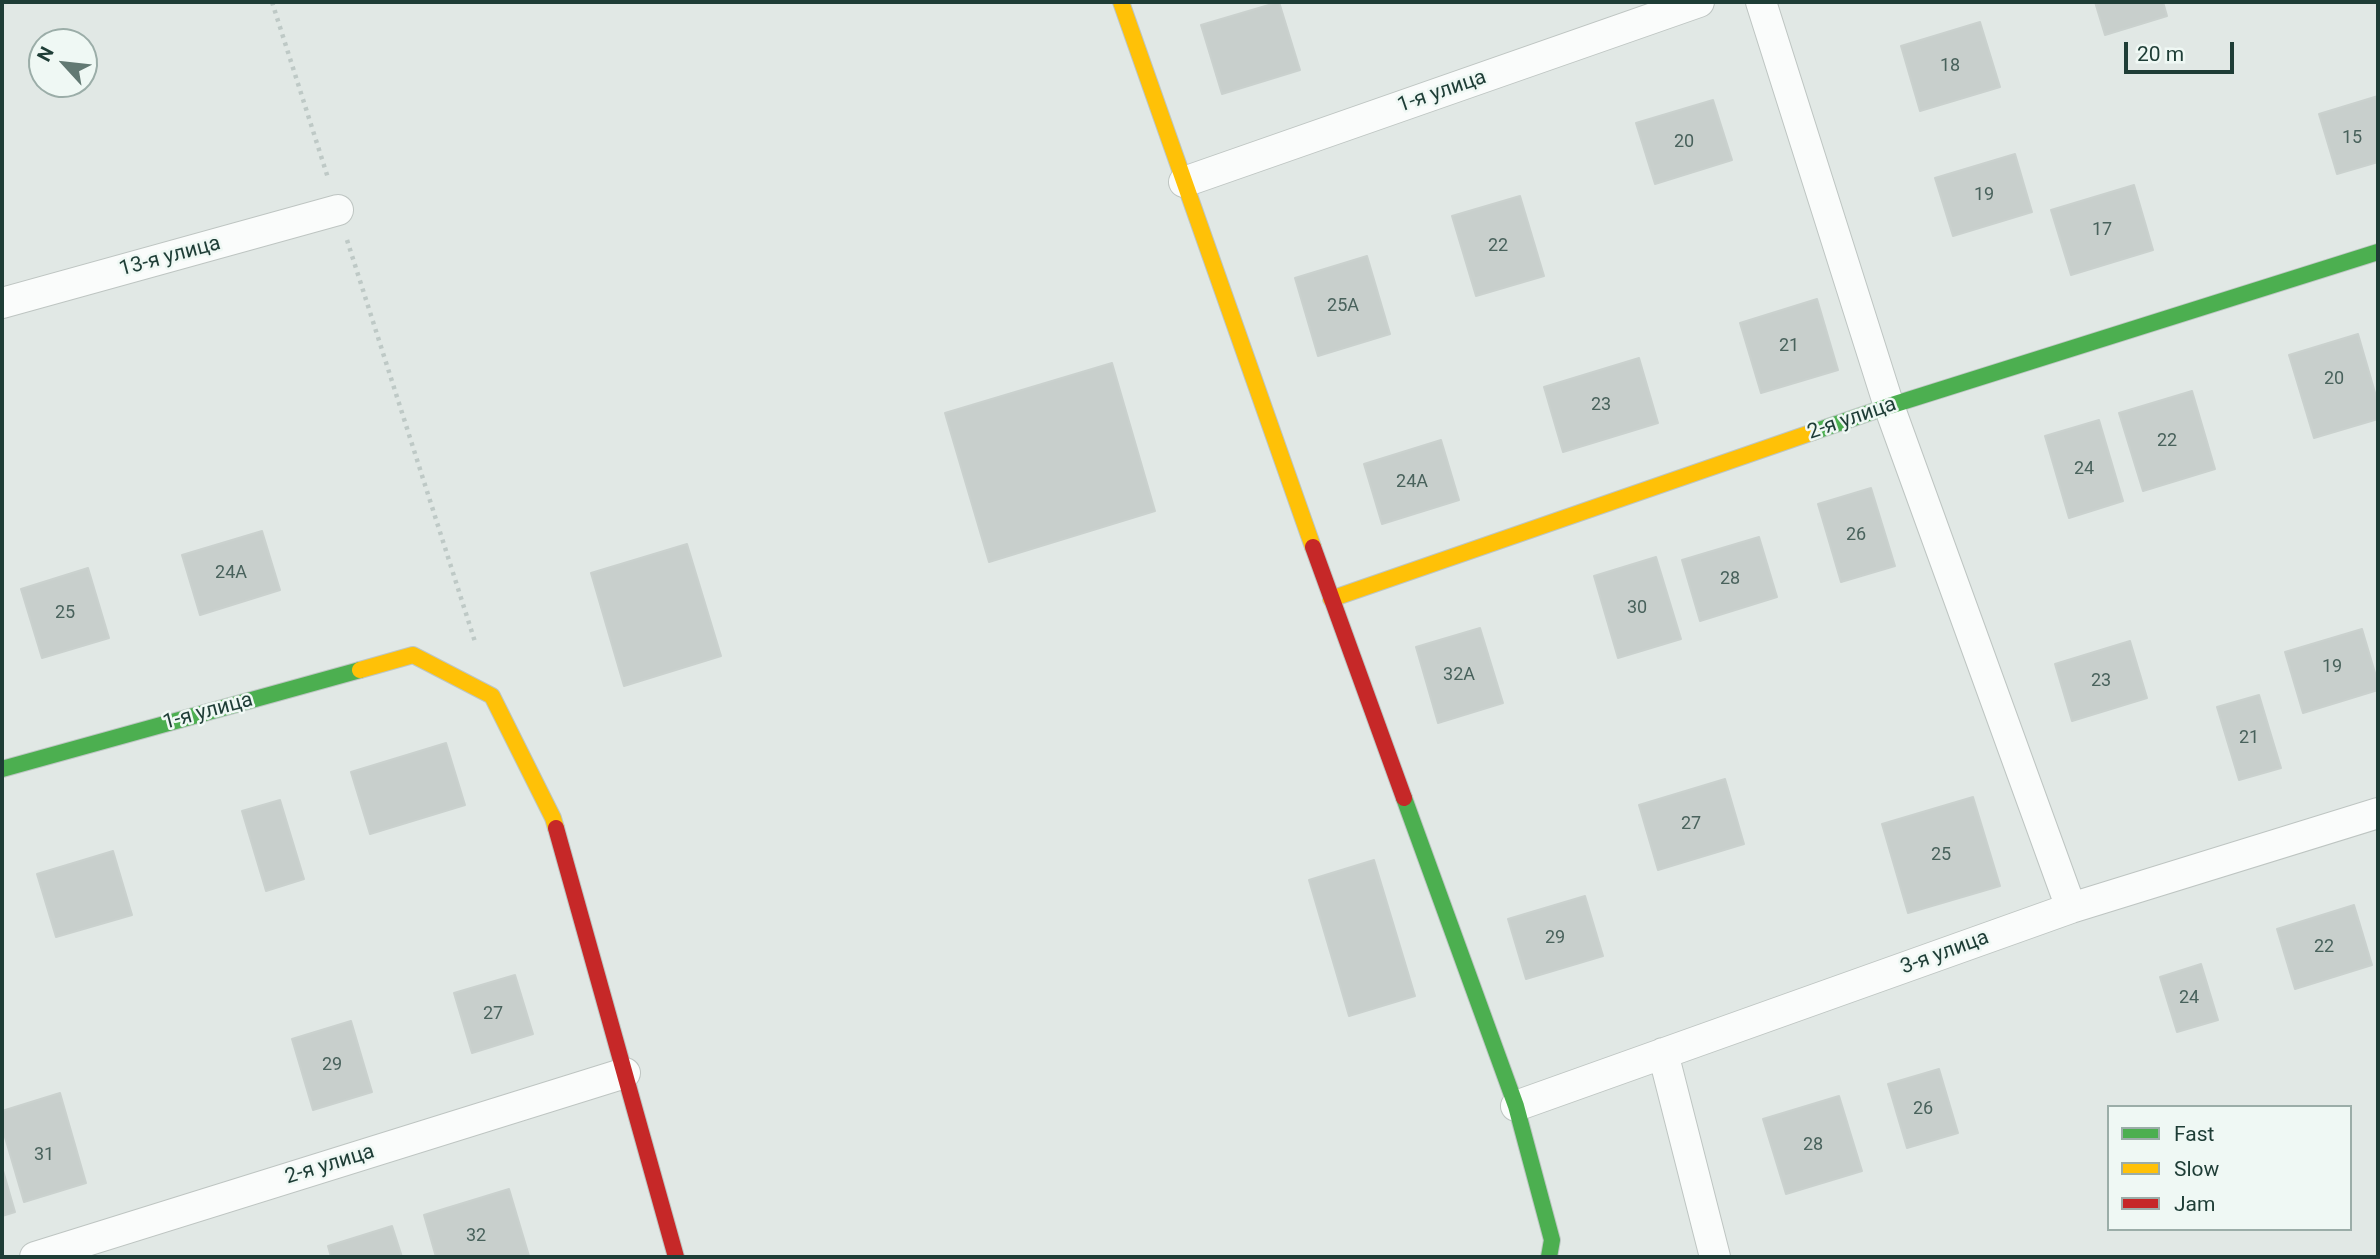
<!DOCTYPE html>
<html>
<head>
<meta charset="utf-8">
<style>
	body { margin:0 }
	#map { position:relative; width:2380px; height:1259px; overflow:hidden; background:#e1e8e5; font-family:Roboto,sans-serif }
	canvas { display:block }
	.frame { position:absolute; inset:0; border:4px solid #1e3d36; pointer-events:none }
	.legend { position:absolute; left:2107px; top:1105px; width:245px; height:126px; box-sizing:border-box; background:#eff8f4; border:2px solid #9bada8; margin:0; padding:9px 12px; list-style:none; font-size:21px; color:#1e3d36 }
	.legend li { display:flex; align-items:center; gap:14px; height:35px }
	.legend b { width:35px; border:2px solid #9bada8 }
	.north { position:absolute; left:28px; top:28px; width:70px; height:70px; box-sizing:border-box; background:#eff8f4; border:2px solid #9bada8; border-radius:50%; rotate:297deg; font-size:19px; font-weight:700; line-height:28px; text-align:center; color:#1e3d36 }
	.north::after { content:''; display:block; margin:auto; width:24px; height:32px; background:#627973; clip-path:polygon(50% 0,100% 100%,50% 72%,0 100%) }
	.scale { position:absolute; left:2124px; top:42px; width:110px; height:32px; box-sizing:border-box; border:4px solid #1e3d36; border-top:0; padding-left:9px; font-size:21px; line-height:24px; white-space:nowrap; color:#1e3d36; -webkit-text-stroke:5px #eff8f4; paint-order:stroke }
</style>
</head>
<body>
<div id="map">
<canvas width="2380" height="1259"></canvas>
<div class="frame"></div>
<ul class="legend">
<li><b style="height:9px;background:#4caf50"></b>Fast</li>
<li><b style="height:9px;background:#ffc107"></b>Slow</li>
<li><b style="height:9px;background:#c62828"></b>Jam</li>
</ul>
<div class="north">N</div>
<div class="scale">20 m</div>
</div>
<script>
const ctx = document.querySelector('canvas').getContext('2d');
ctx.lineJoin = 'round';
function fillPath(path, color) { ctx.fillStyle = color; ctx.fill(path, 'evenodd'); }
const shape = rows => new Path2D(rows.map(r => 'M' + r).join(''));
function stroke(path, color, width, dash) { ctx.strokeStyle = color; ctx.lineWidth = width; ctx.lineCap = dash ? 'butt' : 'round'; ctx.setLineDash(dash || []); ctx.stroke(path); }
function drawText(font, color, halo, rows, align = 'center') {
  ctx.font = font + ' Roboto,sans-serif'; ctx.lineWidth = 5; ctx.setLineDash([]); ctx.textBaseline = 'middle'; ctx.strokeStyle = halo; ctx.fillStyle = color; for (const [text, x, y, turn = 0] of rows) {
    ctx.save(); ctx.translate(x, y); ctx.rotate((+turn || 0) * Math.PI / 180); ctx.textAlign = isNaN(turn) ? turn : align; if (halo) ctx.strokeText(text, 0, 0); ctx.fillText(text, 0, 0); ctx.restore();
  }
}
const building = shape([
	[1279,2,1300,70,1222,94,1201,25,1279,2],
	[2095,2,2163,2,2167,16,2105,35,2095,2],
	[1980,22,2000,87,1920,111,1901,46,1980,22],
	[2378,96,2378,162,2337,174,2319,114,2378,96],
	[1713,100,1732,160,1655,184,1636,123,1713,100],
	[2015,154,2032,212,1953,236,1935,178,2015,154],
	[2134,185,2153,250,2071,275,2051,210,2134,185],
	[1520,196,1544,276,1476,296,1452,216,1520,196],
	[1367,256,1390,334,1318,356,1295,278,1367,256],
	[1817,299,1838,370,1761,393,1740,323,1817,299],
	[2358,334,2378,403,2378,419,2314,438,2289,355,2358,334],
	[1639,358,1658,423,1563,452,1544,387,1639,358],
	[1112,363,1155,511,989,562,945,413,1112,363],
	[2192,391,2215,469,2143,491,2119,413,2192,391],
	[2099,420,2123,501,2069,518,2045,436,2099,420],
	[1441,440,1459,500,1382,524,1364,464,1441,440],
	[1871,488,1895,566,1841,582,1818,504,1871,488],
	[262,531,280,590,200,615,182,555,262,531],
	[1759,537,1777,597,1700,621,1682,560,1759,537],
	[687,544,721,656,624,686,591,573,687,544],
	[1656,557,1681,639,1618,658,1594,576,1656,557],
	[88,568,109,638,42,658,21,589,88,568],
	[1480,628,1503,703,1438,723,1416,647,1480,628],
	[2362,629,2378,683,2378,690,2303,713,2285,652,2362,629],
	[2130,641,2147,698,2072,721,2055,664,2130,641],
	[2259,695,2281,768,2239,780,2217,707,2259,695],
	[446,743,465,805,370,834,351,772,446,743],
	[1725,779,1744,844,1658,870,1639,805,1725,779],
	[1973,797,2000,886,1908,913,1882,824,1973,797],
	[280,800,304,879,266,891,242,811,280,800],
	[113,851,132,915,56,937,37,874,113,851],
	[1374,860,1415,996,1349,1016,1309,880,1374,860],
	[1585,896,1603,956,1526,979,1508,919,1585,896],
	[2354,905,2372,965,2295,989,2277,929,2354,905],
	[2201,964,2218,1020,2177,1032,2160,977,2201,964],
	[515,975,533,1034,472,1053,454,993,515,975],
	[351,1021,372,1092,313,1110,292,1039,351,1021],
	[1939,1069,1958,1133,1907,1148,1888,1084,1939,1069],
	[60,1093,86,1183,24,1202,2,1127,2,1111,60,1093],
	[1839,1096,1862,1171,1786,1194,1763,1119,1839,1096],
	[2,1167,15,1212,2,1216,2,1167],
	[509,1189,529,1256,436,1257,424,1215,509,1189],
	[392,1226,402,1257,331,1257,328,1246,392,1226]
]);
fillPath(building, '#c8cfcc');
stroke(building, '#cad1ce', 2);
const street = shape([
	[1761,2,1889,406,2071,908],
	[1184,182,1699,2],
	[2,303,338,210],
	[1663,1053,1715,1257],
	[1516,1106,2071,908,2378,813],
	[35,1257,625,1073]
]);
const fast = shape([
	[1813,432,1889,406,2378,252],
	[2,769,360,670],
	[1404,798,1516,1106,1552,1240,1549,1257]
]);
const slow = shape([
	[1121,2,1313,547],
	[1331,599,1813,432],
	[360,670,413,655,492,696,553,818,556,828]
]);
const jam = shape([
	[1313,547,1404,798],
	[556,828,676,1257]
]);
stroke(street, '#bec5c2', 32);
stroke(fast, '#bdc6c3', 18);
stroke(slow, '#bdc6c3', 18);
stroke(jam, '#bdc6c3', 18);
stroke(shape([
	[272,2,328,178],
	[347,240,476,645]
]), '#bec9c6', 4.5, [3.5, 5]);
stroke(street, '#fafcfb', 30);
stroke(fast, '#4caf50', 16);
stroke(slow, '#ffc107', 16);
stroke(jam, '#c62828', 16);
drawText('18px', '#49625c', null, [
	["18",1950,66],
	["15",2352,138],
	["20",1684,142],
	["19",1984,195],
	["17",2102,230],
	["22",1498,246],
	["25А",1343,306],
	["21",1789,346],
	["20",2334,379],
	["23",1601,405],
	["22",2167,441],
	["24",2084,469],
	["24А",1412,482],
	["26",1856,535],
	["24А",231,573],
	["28",1730,579],
	["30",1637,608],
	["25",65,613],
	["19",2332,667],
	["32А",1459,675],
	["23",2101,681],
	["21",2249,738],
	["27",1691,824],
	["25",1941,855],
	["29",1555,938],
	["22",2324,947],
	["24",2189,998],
	["27",493,1014],
	["29",332,1065],
	["26",1923,1109],
	["28",1813,1145],
	["31",44,1155],
	["32",476,1236]
]);
drawText('21px', '#1e3d36', '#eff8f4', [
	["1-я улица",1442,92,-19],
	["13-я улица",170,257,-15],
	["2-я улица",1852,419,-19],
	["1-я улица",208,712,-15],
	["3-я улица",1945,953,-20],
	["2-я улица",330,1165,-17]
]);
</script>
</body>
</html>
